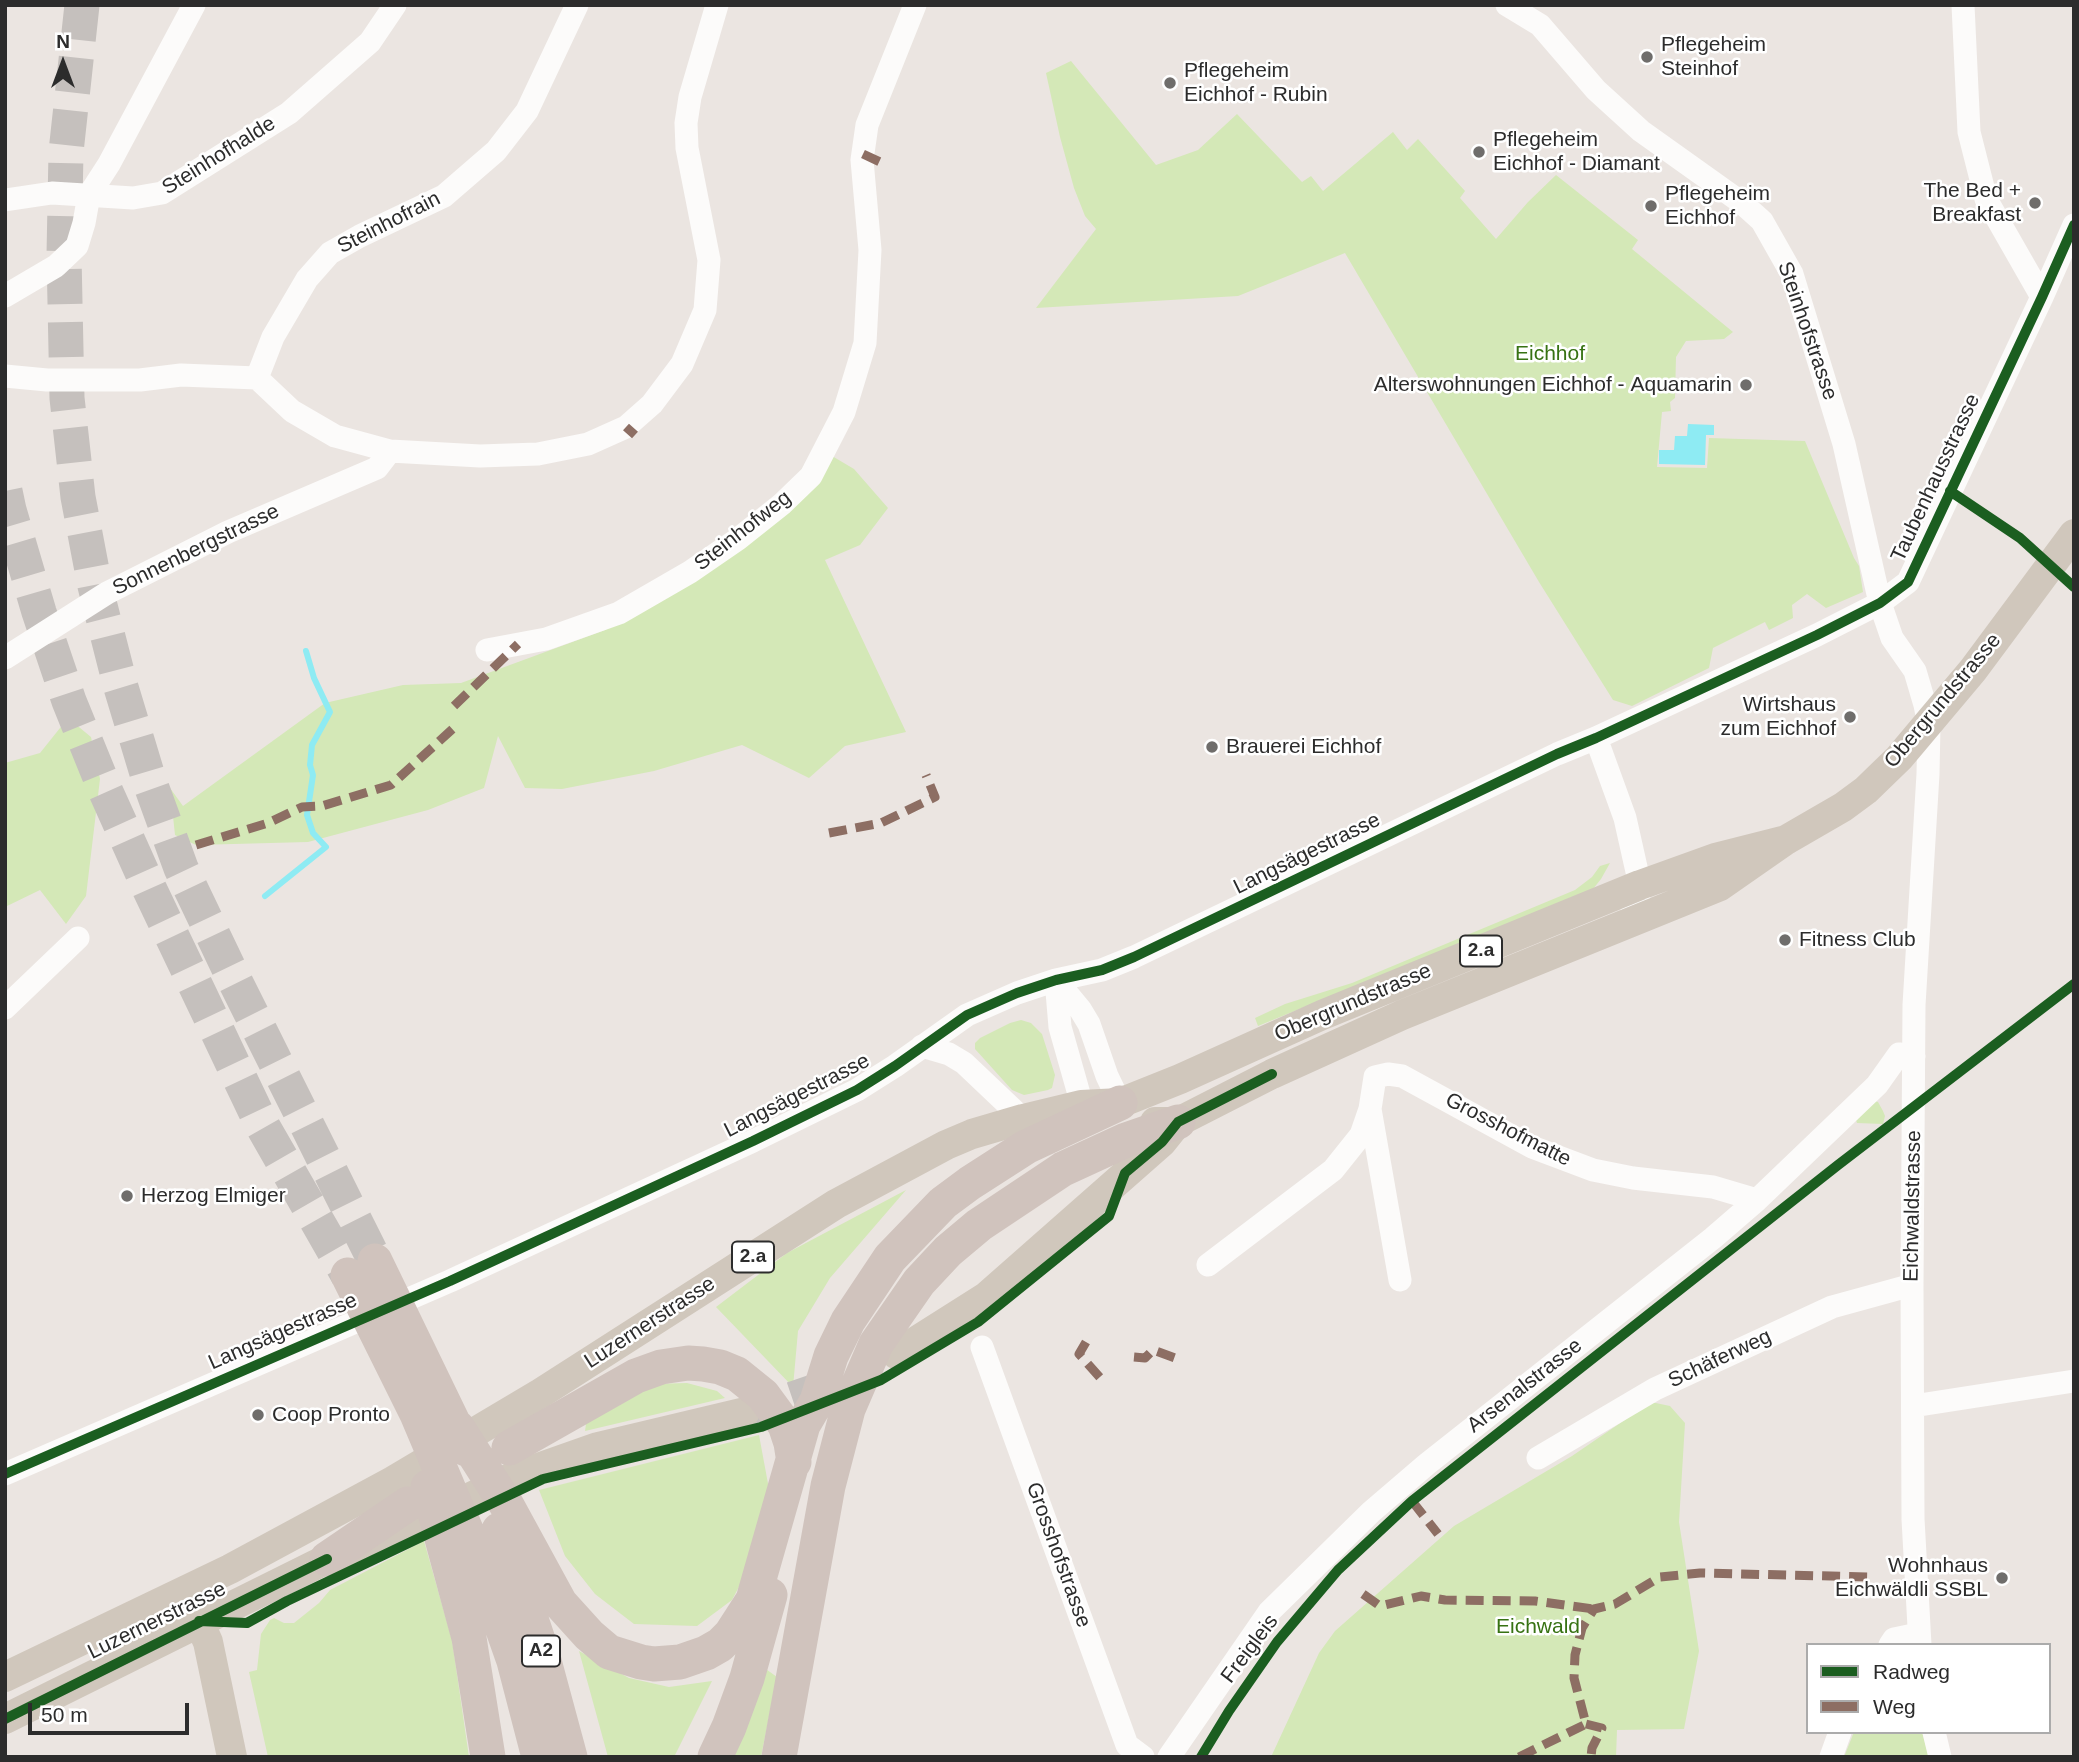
<!DOCTYPE html>
<html>
<head>
<meta charset="utf-8">
<style>
	body { margin:0 }
	#map { position:relative; width:2079px; height:1762px; overflow:hidden; background:#ebe5e1; font-family:Arial,sans-serif }
	canvas { display:block }
	.frame { position:absolute; inset:0; border:7px solid #2c2c2c; pointer-events:none }
	.legend { position:absolute; left:1806px; top:1643px; width:245px; height:91px; box-sizing:border-box; background:#fff; border:2px solid #ababab; margin:0; padding:9px 12px; list-style:none; font-size:21px; color:#2c2c2c }
	.legend li { display:flex; align-items:center; gap:14px; height:35px }
	.legend b { width:35px; border:2px solid #ababab }
	.north { position:absolute; left:28px; top:28px; width:70px; height:70px; -webkit-text-stroke:5px #fff; paint-order:stroke; rotate:0deg; font-size:19px; font-weight:700; line-height:28px; text-align:center; color:#2c2c2c }
	.north::after { content:''; display:block; margin:auto; width:24px; height:32px; background:#2c2c2c; clip-path:polygon(50% 0,100% 100%,50% 72%,0 100%) }
	.scale { position:absolute; left:28px; top:1703px; width:161px; height:32px; box-sizing:border-box; border:4px solid #2c2c2c; border-top:0; padding-left:9px; font-size:21px; line-height:24px; white-space:nowrap; color:#2c2c2c; -webkit-text-stroke:5px #fff; paint-order:stroke }
</style>
</head>
<body>
<div id="map">
<canvas width="2079" height="1762"></canvas>
<div class="frame"></div>
<ul class="legend">
<li><b style="height:9px;background:#1b5e20"></b>Radweg</li>
<li><b style="height:9px;background:#8d6e63"></b>Weg</li>
</ul>
<div class="north">N</div>
<div class="scale">50 m</div>
</div>
<script>
const ctx = document.querySelector('canvas').getContext('2d');
ctx.lineJoin = 'round';
function fillPath(path, color) { ctx.fillStyle = color; ctx.fill(path, 'evenodd'); }
const shape = rows => new Path2D(rows.map(r => 'M' + r).join(''));
function stroke(path, color, width, dash) { ctx.strokeStyle = color; ctx.lineWidth = width; ctx.lineCap = dash ? 'butt' : 'round'; ctx.setLineDash(dash || []); ctx.stroke(path); }
function drawText(font, color, halo, rows, align = 'center') {
  ctx.font = font + ' Arial,sans-serif'; ctx.lineWidth = 5; ctx.setLineDash([]); ctx.textBaseline = 'middle'; ctx.strokeStyle = halo; ctx.fillStyle = color; for (const [text, x, y, turn = 0] of rows) {
    ctx.save(); ctx.translate(x, y); ctx.rotate((+turn || 0) * Math.PI / 180); ctx.textAlign = isNaN(turn) ? turn : align; if (halo) ctx.strokeText(text, 0, 0); ctx.fillText(text, 0, 0); ctx.restore();
  }
}
fillPath(shape([
	[1071,61,1156,165,1198,150,1237,114,1302,182,1311,176,1323,191,1393,132,1407,150,1418,139,1465,191,1460,198,1496,239,1528,202,1556,175,1638,240,1632,249,1733,332,1724,339,1686,341,1676,357,1675,398,1670,402,1671,411,1662,412,1657,467,1707,468,1709,438,1805,441,1854,558,1859,566,1863,592,1826,608,1807,594,1792,605,1793,618,1769,630,1765,622,1713,648,1709,668,1632,706,1613,700,1539,582,1345,253,1238,296,1036,308,1096,229,1085,216,1074,188,1060,137,1046,73],
	[827,453,854,469,888,508,860,545,825,560,906,732,845,746,809,778,742,745,654,771,562,789,525,788,498,736,484,788,428,810,308,842,196,845,175,835,170,788,183,806,325,703,403,685,461,683,605,630,674,591],
	[68,718,91,737,100,779,86,896,66,924,40,890,5,907,5,763,40,753],
	[1610,863,1601,879,1593,889,1258,1026,1255,1018,1285,1004,1352,983,1575,890,1592,877,1600,866],
	[1021,1020,1031,1023,1042,1034,1055,1075,1052,1088,1048,1090,1024,1095,1012,1090,975,1049,975,1043,980,1038,1010,1023],
	[1875,1101,1878,1102,1883,1111,1885,1116,1883,1124,1857,1123,1856,1120],
	[906,1190,830,1278,798,1331,793,1387,716,1307,787,1253],
	[687,1383,717,1391,725,1398,585,1431,587,1417,653,1384],
	[1651,1402,1670,1406,1685,1423,1679,1522,1699,1651,1684,1729,1617,1730,1616,1757,1271,1757,1319,1653,1335,1631,1454,1526,1572,1456],
	[759,1435,769,1489,752,1562,732,1600,697,1626,634,1624,595,1594,565,1556,539,1490],
	[424,1541,452,1640,469,1757,268,1757,249,1672,257,1670,261,1634,270,1620,274,1618,284,1623,294,1623,319,1603,330,1590],
	[579,1651,629,1678,669,1687,712,1681,674,1757,608,1757],
	[763,1667,777,1677,761,1757,722,1757],
	[1854,1732,1922,1732,1929,1757,1844,1757]
]), '#d4e8b7');
fillPath(shape([
	[1688,424,1714,425,1714,435,1706,435,1705,465,1659,464,1659,450,1674,450,1675,436,1687,436]
]), '#8eebf3');
stroke(shape([
	[265,896,326,847,313,833,307,815,313,775,310,765,312,745,330,712,314,678,306,651]
]), '#8eebf3', 6);
stroke(shape([
	[749,1411,838,1381]
]), '#c5c0bd', 30, [30, 15]);
stroke(shape([
	[82,5,66,152,64,255,67,398,78,497,95,586,120,684,149,780,181,868,233,977,375,1261],
	[5,491,9,510,39,612,69,701,106,792,150,890,262,1125,348,1275]
]), '#c5c0bd', 35, [35, 18]);
stroke(shape([
	[1507,5,1540,25,1596,90,1641,131,1742,203,1762,221,1792,274,1844,444,1880,603,1892,638,1915,671,1925,705,1929,725,1928,774,1914,1005,1912,1285,1913,1519,1920,1645],
	[1963,5,1969,132,1986,199,2042,297],
	[5,200,52,193,133,198,162,193,289,113,370,42,395,5],
	[5,296,56,266,77,246,84,223,89,195,109,164,194,5],
	[5,376,47,380,140,380,181,375,257,378,292,411,335,436,390,451,480,456,538,454,588,444,626,427,652,404,682,364,705,310,709,260,687,148,686,123,690,97,717,5],
	[257,378,273,337,307,279,330,253,360,236,444,196,496,151,527,111,577,5],
	[487,650,546,639,619,613,690,572,738,539,782,504,811,476,844,412,865,343,870,250,862,160,867,125,915,5],
	[5,658,107,593,228,532,377,468,390,451],
	[1596,738,1625,818,1640,885,1638,903,1626,923],
	[1056,980,1060,1027,1079,1094,1081,1112,1077,1121],
	[1056,980,1080,1009,1089,1024,1107,1076,1120,1103],
	[5,1008,78,938],
	[922,1046,949,1054,964,1063,1023,1119],
	[1208,1265,1333,1170,1361,1135,1370,1109],
	[1400,1280,1370,1109,1375,1077,1388,1074,1402,1076,1532,1147,1593,1170,1633,1178,1713,1187,1757,1200],
	[982,1347,1127,1745,1143,1757],
	[1913,1406,2074,1381],
	[1538,1458,1655,1389,1832,1307,1912,1285],
	[5,1474,450,1281,753,1141,857,1090,895,1066,967,1015,1017,993,1056,980,1102,970,1134,957,1557,754,1596,738,1817,635,1880,603,1908,582,2042,297,2074,225],
	[1890,1645,1894,1639,1918,1634],
	[1934,1732,1940,1757],
	[1169,1757,1269,1612,1371,1512,1427,1464,1713,1238,1757,1200,1877,1085,1899,1054,1914,1056],
	[1831,1757,1840,1732]
]), '#fcfbfa', 23);
stroke(shape([
	[1155,1122,1178,1122,1272,1074,1402,1015,1720,886,1786,840,1843,807,1866,790,1899,758,1973,670,2074,534],
	[896,1354,986,1297,1162,1142,1178,1122],
	[191,1604,208,1642,232,1757],
	[5,1677,230,1569,393,1481,541,1393,836,1204,946,1145,972,1134,1023,1119,1081,1105,1120,1103,1180,1079,1322,1015,1640,885,1715,858,1786,840],
	[5,1719,327,1559,403,1530,510,1478,598,1447,745,1412]
]), '#d0c7bc', 30);
stroke(shape([
	[375,1261,466,1449],
	[348,1275,417,1414,477,1556,514,1661,539,1757],
	[457,1427,506,1504,560,1603,589,1635,609,1652,641,1662,654,1664,680,1662,706,1653,720,1645,731,1634,753,1600,803,1425,817,1401,831,1356,848,1321,890,1258,943,1203,970,1183,1026,1147,1120,1103],
	[509,1448,636,1376,661,1367,688,1363,703,1364,720,1367,737,1374,763,1395,785,1425,791,1443,794,1462],
	[428,1487,469,1638,488,1757],
	[499,1530,514,1568,540,1646,570,1757],
	[327,1559,408,1504],
	[715,1757,729,1727,747,1678,770,1595],
	[779,1757,828,1486,848,1409,876,1344,919,1282,948,1251,979,1225,1063,1169,1126,1140,1178,1122]
]), '#d0c3bd', 35);
stroke(shape([
	[863,154,880,162],
	[626,427,635,435],
	[454,706,518,644],
	[829,833,881,823,935,797,926,775],
	[196,845,268,823,302,807,322,806,391,785,457,725],
	[1086,1342,1079,1354,1104,1382],
	[1134,1357,1145,1358,1153,1350,1178,1359,1178,1363],
	[1412,1501,1438,1534],
	[1363,1594,1380,1606,1421,1596,1445,1600,1535,1601,1594,1609],
	[1586,1724,1602,1728,1592,1748,1591,1757],
	[1519,1757,1586,1724,1574,1678,1575,1655,1582,1628,1594,1609,1615,1604,1660,1577,1700,1573,1870,1577]
]), '#8d6e63', 9, [18, 9]);
stroke(shape([
	[1950,491,2020,538,2074,587],
	[5,1474,450,1281,753,1141,857,1090,895,1066,967,1015,1017,993,1056,980,1102,970,1134,957,1557,754,1596,738,1817,635,1880,603,1908,582,2042,297,2074,225],
	[199,1621,247,1623,287,1601,543,1479,761,1427,881,1380,978,1322,1109,1216,1125,1173,1162,1142,1178,1122,1272,1074],
	[5,1719,327,1559],
	[1201,1757,1229,1711,1277,1642,1338,1570,1412,1501,1838,1165,2074,984]
]), '#1b5e20', 10);
for (const [x, y, r, color] of [
	[1647,57,7,"#6f6d6b"],
	[1170,83,7,"#6f6d6b"],
	[1479,152,7,"#6f6d6b"],
	[2035,203,7,"#6f6d6b"],
	[1651,206,7,"#6f6d6b"],
	[1746,385,7,"#6f6d6b"],
	[1850,717,7,"#6f6d6b"],
	[1212,747,7,"#6f6d6b"],
	[1785,940,7,"#6f6d6b"],
	[127,1196,7,"#6f6d6b"],
	[258,1415,7,"#6f6d6b"],
	[2002,1578,7,"#6f6d6b"]
]) { const dot = new Path2D(); dot.arc(x, y, r, 0, 2 * Math.PI); ctx.fillStyle = color; ctx.fill(dot); stroke(dot, '#fff', 2.5); }
for (const [x, y, w] of [
	[1481,951,42],
	[753,1257,42],
	[541,1651,38]
]) { const box = new Path2D(); box.roundRect(x - w / 2, y - 15.5, w, 31, 5); ctx.fillStyle = '#fff'; ctx.fill(box); stroke(box, '#2c2c2c', 2); }
drawText('bold 19px', '#2c2c2c', null, [
	["2.a",1481,951],
	["2.a",753,1257],
	["A2",541,1651]
]);
drawText('21px', '#2c2c2c', '#fff', [
	["Pflegeheim",1661,45],
	["Steinhof",1661,69],
	["Pflegeheim",1184,71],
	["Eichhof - Rubin",1184,95],
	["Pflegeheim",1493,140],
	["Eichhof - Diamant",1493,164],
	["The Bed +",2021,191,"right"],
	["Breakfast",2021,215,"right"],
	["Pflegeheim",1665,194],
	["Eichhof",1665,218],
	["Alterswohnungen Eichhof - Aquamarin",1732,385,"right"],
	["Wirtshaus",1836,705,"right"],
	["zum Eichhof",1836,729,"right"],
	["Brauerei Eichhof",1226,747],
	["Fitness Club",1799,940],
	["Herzog Elmiger",141,1196],
	["Coop Pronto",272,1415],
	["Wohnhaus",1988,1566,"right"],
	["Eichwäldli SSBL",1988,1590,"right"]
], 'left');
drawText('21px', '#2c2c2c', '#fff', [
	["Steinhofhalde",219,156,-32],
	["Steinhofrain",389,223,-27],
	["Steinhofstrasse",1807,331,71],
	["Taubenhausstrasse",1936,478,-65],
	["Steinhofweg",743,531,-38],
	["Sonnenbergstrasse",196,550,-26],
	["Obergrundstrasse",1943,701,-50],
	["Langsägestrasse",1307,854,-26],
	["Obergrundstrasse",1353,1003,-23],
	["Langsägestrasse",797,1096,-27],
	["Grosshofmatte",1508,1130,27],
	["Eichwaldstrasse",1913,1206,-89],
	["Luzernerstrasse",650,1323,-33],
	["Langsägestrasse",283,1332,-24],
	["Schäferweg",1720,1359,-25],
	["Arsenalstrasse",1525,1386,-38],
	["Grosshofstrasse",1058,1555,70],
	["Luzernerstrasse",157,1621,-26],
	["Freigleis",1250,1649,-53]
]);
drawText('21px', '#377213', '#fff', [
	["Eichhof",1550,354],
	["Eichwald",1538,1627]
]);
</script>
</body>
</html>
